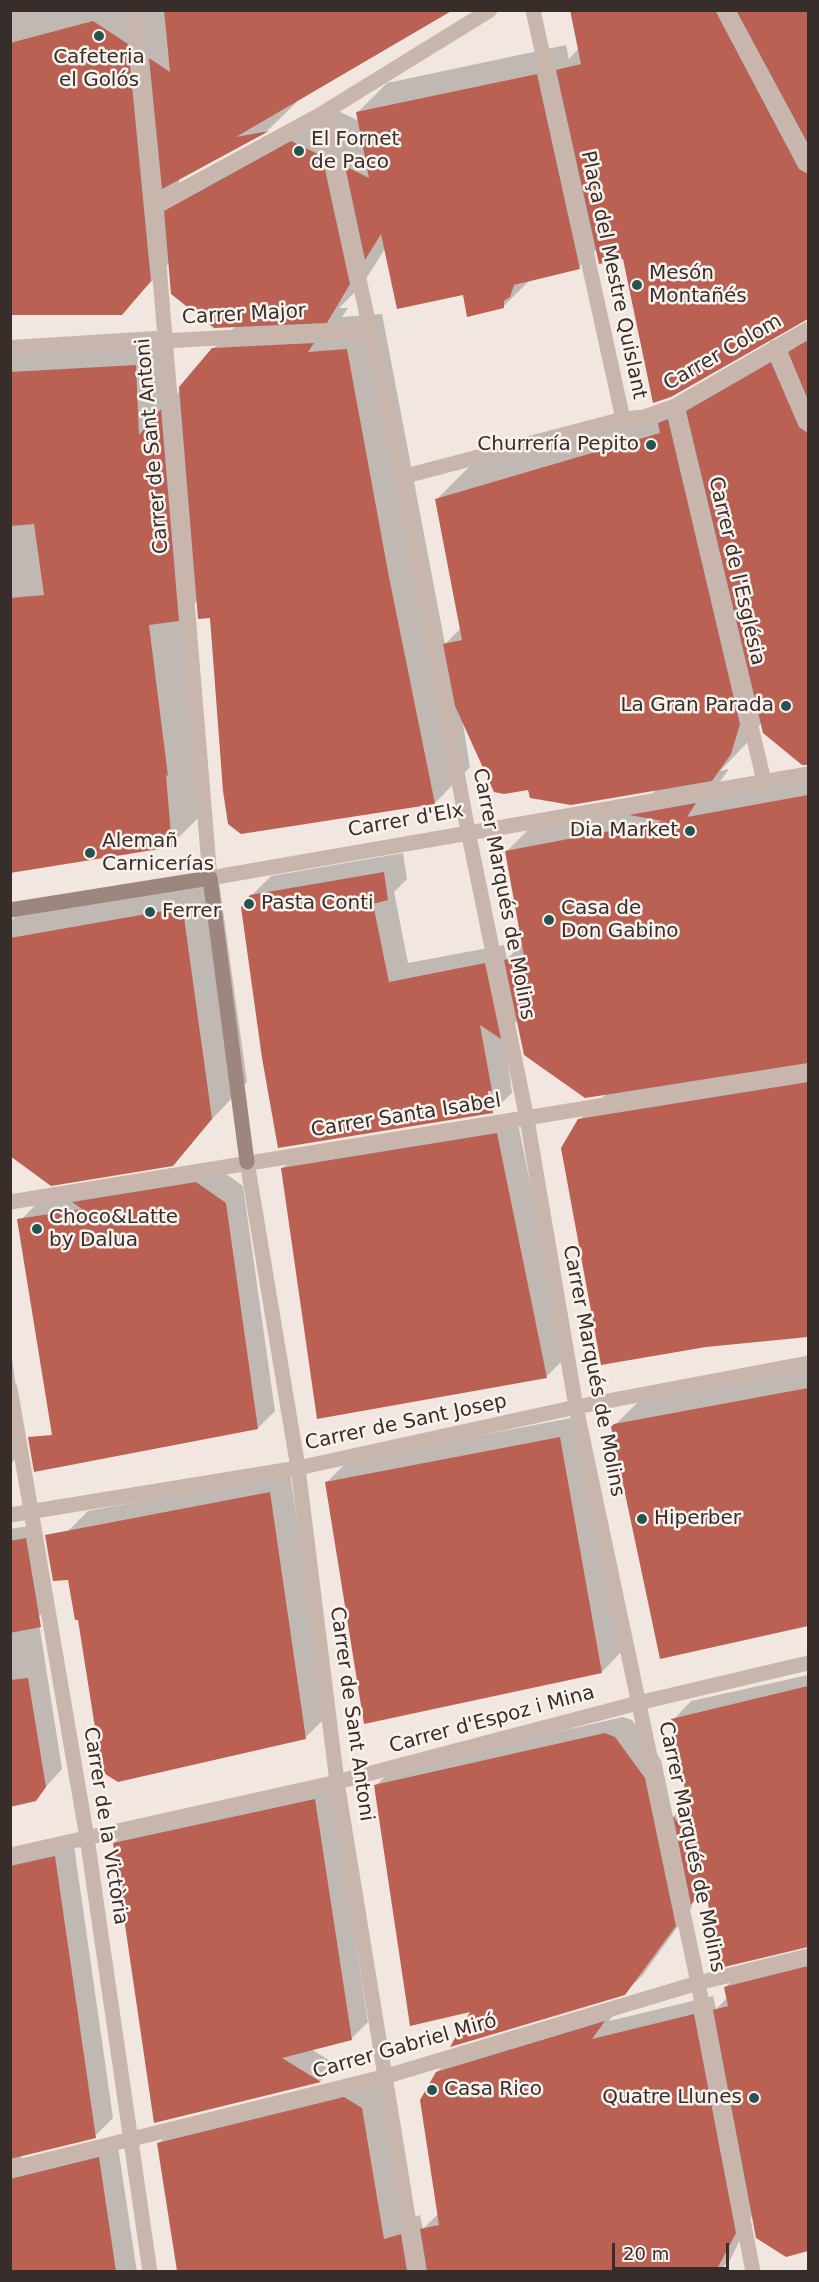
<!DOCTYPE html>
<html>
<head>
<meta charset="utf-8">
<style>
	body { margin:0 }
	#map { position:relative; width:819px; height:2282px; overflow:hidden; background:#f1e7e0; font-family:"DejaVu Sans",sans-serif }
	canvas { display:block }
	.frame { position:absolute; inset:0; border:12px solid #372d2b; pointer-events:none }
	.scale { position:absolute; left:612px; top:2243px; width:117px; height:27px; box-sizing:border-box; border:3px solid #372d2b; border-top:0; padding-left:8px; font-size:18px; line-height:21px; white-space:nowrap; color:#372d2b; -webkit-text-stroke:4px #f9f2ec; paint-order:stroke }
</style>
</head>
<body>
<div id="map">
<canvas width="819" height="2282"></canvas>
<div class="frame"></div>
<div class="scale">20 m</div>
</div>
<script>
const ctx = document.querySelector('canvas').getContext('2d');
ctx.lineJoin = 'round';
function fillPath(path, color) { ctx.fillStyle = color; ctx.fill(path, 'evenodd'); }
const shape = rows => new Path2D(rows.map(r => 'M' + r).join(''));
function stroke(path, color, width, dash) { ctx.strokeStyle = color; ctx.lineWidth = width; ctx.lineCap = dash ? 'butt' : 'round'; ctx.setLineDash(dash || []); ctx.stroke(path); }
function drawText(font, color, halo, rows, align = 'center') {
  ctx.font = font + ' "DejaVu Sans",sans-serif'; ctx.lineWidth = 5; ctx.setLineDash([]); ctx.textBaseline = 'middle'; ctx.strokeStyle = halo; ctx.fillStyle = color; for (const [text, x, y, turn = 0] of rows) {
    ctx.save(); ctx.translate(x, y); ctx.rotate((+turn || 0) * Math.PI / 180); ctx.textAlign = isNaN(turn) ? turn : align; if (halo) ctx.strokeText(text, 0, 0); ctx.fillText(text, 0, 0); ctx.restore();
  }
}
fillPath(shape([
	[10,10,453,10,299,100,268,130,179,179,180,197,328,106,359,121,357,113,387,83,566,45,569,59,579,48,571,10,808,10,808,319,597,249,579,267,531,279,503,307,465,293,386,247,362,285,339,308,348,308,342,317,382,314,445,644,461,628,436,500,470,466,677,405,808,333,808,765,803,764,762,722,745,745,720,771,729,769,719,783,808,767,808,1331,775,1339,579,1120,606,1094,518,1020,504,1033,512,1093,492,1112,251,896,271,876,403,853,407,879,394,892,408,963,504,945,507,959,523,943,506,852,541,817,650,796,657,789,529,789,462,718,470,767,435,803,211,616,198,600,187,611,206,810,171,845,10,871,10,340,171,330,174,398,213,349,236,326,170,262,121,314,10,314],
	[485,1084,488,1084,491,1098,488,1098],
	[218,875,247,1082,171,1163,10,1154,10,922,26,906],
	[516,1114,566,1357,547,1376,318,1417,283,1168,302,1149],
	[214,1165,243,1186,275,1411,258,1428,22,1219,38,1202],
	[10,1343,24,1450,10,1464],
	[808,1369,808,1624,661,1657,613,1427,640,1400],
	[581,1416,623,1650,602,1672,327,1482,348,1461],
	[290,1473,326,1717,305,1738,68,1531,88,1511],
	[29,1526,44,1611,38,1617,62,1769,35,1799,10,1805,10,1529],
	[808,1675,808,1946,706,1888,691,1903,692,1907,642,1976,624,1993,473,2010,375,1786,393,1769,623,1717,632,1720,661,1760,673,1817,689,1801,673,1720,691,1701],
	[331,1783,368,2022,351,2039,311,2049,337,2065,320,2081,156,2121,114,1843,131,1826],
	[73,1839,113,2118,95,2136,20,2155,22,2158,31,2161,117,2140,137,2272,10,2272,10,1853],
	[808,1953,808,2249,787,2255,753,2214,730,2260,718,2272,179,2272,159,2143,179,2123,365,2078,382,2088,403,2220,420,2215,423,2229,439,2213,437,2072,457,2052,622,2003,609,2021,713,1996,716,2009,728,1997,726,1987,744,1968]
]), '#0003');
fillPath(shape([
	[164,10,453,10,236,137,269,131,162,189,149,58,170,72],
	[570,10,715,10,799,169,808,174,808,319,671,397,653,403,623,259,599,264,556,70,581,64],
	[736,10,808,10,808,144],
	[93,21,128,44,151,281,122,315,10,315,10,43],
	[537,74,580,269,514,285,510,297,504,301,504,308,467,317,463,295,397,309,381,234,365,260,345,166,369,178,356,112],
	[291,141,322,156,350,284,327,323,214,328,171,294,164,211],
	[808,340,808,400,788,352],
	[314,343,308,352,347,349,389,577,435,804,241,834,228,824,223,791,210,618,198,619,179,387,212,348],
	[771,362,799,427,808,433,808,765,802,765,763,733,686,411],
	[136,365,139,435,161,409,179,621,149,625,168,776,166,775,172,847,10,873,10,598,44,595,34,524,10,526,10,372],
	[668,419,740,724,731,754,712,781,571,805,530,798,528,790,504,794,494,792,455,706,443,644,462,640,435,499,660,433,658,423],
	[808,795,808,1063,585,1098,524,1055,504,960,524,956,505,851,663,821,629,815,696,803,687,817],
	[384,872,388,900,373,904,389,982,485,963,501,1039,480,1025,492,1091,488,1091,493,1113,278,1148,262,1058,241,907,250,895],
	[169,910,183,910,212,1119,173,1166,51,1186,10,1156,10,938],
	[808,1082,808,1337,706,1347,601,1365,561,1148,578,1119],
	[497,1133,547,1378,317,1419,281,1168],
	[196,1182,226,1203,258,1429,34,1472,28,1437,52,1435,17,1219,82,1209,72,1202],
	[808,1388,808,1626,660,1659,611,1427,614,1424],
	[560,1437,602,1673,364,1724,325,1482],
	[270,1492,306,1739,118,1782,102,1772,78,1620,75,1620,68,1580,53,1581,45,1535],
	[26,1538,41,1627,10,1633,10,1541],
	[28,1678,46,1787,36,1801,10,1807,10,1680],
	[808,1686,808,1947,720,1968,705,1887,691,1905,673,1816,697,1849,671,1719],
	[605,1733,615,1737,645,1778,676,1926,625,1995,450,2047,470,2012,410,2026,374,1785],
	[315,1799,352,2040,282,2058,321,2082,154,2123,113,1843],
	[55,1856,96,2138,10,2159,10,1866],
	[808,1966,808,2251,786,2257,756,2238,713,2010,728,2006,724,1987],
	[694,2014,736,2233,716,2271,427,2271,420,2229,439,2225,420,2100,436,2072,605,2021,592,2039],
	[344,2097,362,2108,384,2239,401,2234,407,2271,177,2271,157,2143],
	[99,2157,116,2271,10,2271,10,2179]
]), '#bb6154');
stroke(shape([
	[134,10,154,205,210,878,808,774],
	[533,10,623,419],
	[725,10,808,164],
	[10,12,18,10],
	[323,113,402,477,468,831,527,1119,576,1407,698,1983,753,2272],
	[154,205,323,113,490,10],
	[775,347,808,423],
	[10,349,371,330],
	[675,406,764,781],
	[402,477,623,419,644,417,675,406,808,329],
	[247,1162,298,1468,337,1782,417,2272],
	[10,1202,808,1072],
	[10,1388,87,1838,150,2272],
	[10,1515,298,1468,576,1407,808,1363],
	[10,1855,337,1782,638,1703,808,1663],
	[10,2169,387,2076,698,1983,808,1956]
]), '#c8b6ad', 15);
stroke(shape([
	[10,910,210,878,247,1162]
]), '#9c867e', 15);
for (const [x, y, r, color] of [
	[99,36,6,"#245552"],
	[299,151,6,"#245552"],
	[637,285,6,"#245552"],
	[651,445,6,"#245552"],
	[786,706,6,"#245552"],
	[690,831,6,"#245552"],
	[90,853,6,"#245552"],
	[249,904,6,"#245552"],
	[150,912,6,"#245552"],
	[549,920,6,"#245552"],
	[37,1229,6,"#245552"],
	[642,1519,6,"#245552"],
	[432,2090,6,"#245552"],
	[754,2098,6,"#245552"]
]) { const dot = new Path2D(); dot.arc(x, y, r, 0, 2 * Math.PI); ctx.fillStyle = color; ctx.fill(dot); stroke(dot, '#f9f2ec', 2); }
drawText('20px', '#372d2b', '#f9f2ec', [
	["Cafeteria",99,58,"center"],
	["el Golós",99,81,"center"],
	["El Fornet",311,140],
	["de Paco",311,163],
	["Mesón",649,274],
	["Montañés",649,297],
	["Churrería Pepito",639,445,"right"],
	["La Gran Parada",774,706,"right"],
	["Dia Market",678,831,"right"],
	["Alemañ",102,842],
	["Carnicerías",102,865],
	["Pasta Conti",261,904],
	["Casa de",561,909],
	["Don Gabino",561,932],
	["Ferrer",162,912],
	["Choco&Latte",49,1218],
	["by Dalua",49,1241],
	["Hiperber",654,1519],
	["Casa Rico",444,2090],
	["Quatre Llunes",742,2098,"right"]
], 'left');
drawText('20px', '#372d2b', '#f9f2ec', [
	["Plaça del Mestre Quislant",613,275,78],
	["Carrer Major",244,315,-3],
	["Carrer Colom",723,353,-30],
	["Carrer de Sant Antoni",153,446,-95],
	["Carrer de l'Església",736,571,77],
	["Carrer d'Elx",406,821,-10],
	["Carrer Marqués de Molins",503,894,79],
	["Carrer Santa Isabel",406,1116,-9],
	["Carrer Marqués de Molins",593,1371,79],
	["Carrer de Sant Josep",406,1423,-12],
	["Carrer de Sant Antoni",351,1714,82],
	["Carrer d'Espoz i Mina",492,1720,-15],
	["Carrer de la Victòria",105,1826,81],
	["Carrer Marqués de Molins",691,1847,78],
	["Carrer Gabriel Miró",405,2047,-16]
]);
</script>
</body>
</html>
